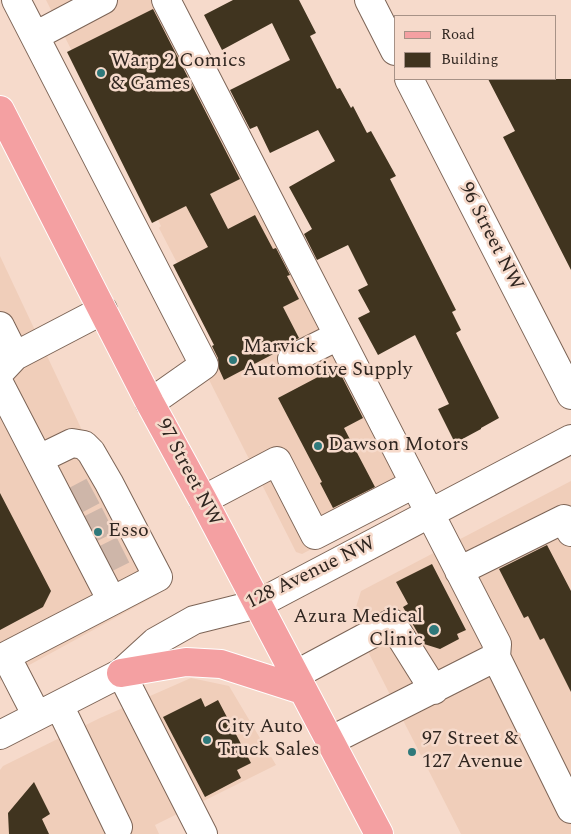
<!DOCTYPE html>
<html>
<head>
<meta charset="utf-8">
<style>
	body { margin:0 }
	#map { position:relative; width:571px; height:834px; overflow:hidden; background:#f6dacb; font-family:Spectral,serif }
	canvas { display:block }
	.legend { position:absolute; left:394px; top:15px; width:162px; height:65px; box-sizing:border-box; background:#f6dacb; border:1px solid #a79287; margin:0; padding:6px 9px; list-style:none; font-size:15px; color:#302620 }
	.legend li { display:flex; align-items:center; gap:10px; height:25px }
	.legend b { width:25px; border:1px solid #a79287 }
</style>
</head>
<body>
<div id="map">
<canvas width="571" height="834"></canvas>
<ul class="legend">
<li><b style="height:6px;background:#f4a0a2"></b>Road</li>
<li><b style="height:14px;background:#40341f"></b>Building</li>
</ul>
</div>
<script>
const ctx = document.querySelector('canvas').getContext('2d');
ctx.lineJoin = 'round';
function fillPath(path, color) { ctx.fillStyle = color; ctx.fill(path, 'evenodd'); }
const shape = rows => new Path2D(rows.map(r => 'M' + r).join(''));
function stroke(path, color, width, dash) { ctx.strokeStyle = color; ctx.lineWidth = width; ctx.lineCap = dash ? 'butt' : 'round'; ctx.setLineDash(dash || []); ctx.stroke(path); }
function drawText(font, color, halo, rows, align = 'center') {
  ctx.font = font + ' Spectral,serif'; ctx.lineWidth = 5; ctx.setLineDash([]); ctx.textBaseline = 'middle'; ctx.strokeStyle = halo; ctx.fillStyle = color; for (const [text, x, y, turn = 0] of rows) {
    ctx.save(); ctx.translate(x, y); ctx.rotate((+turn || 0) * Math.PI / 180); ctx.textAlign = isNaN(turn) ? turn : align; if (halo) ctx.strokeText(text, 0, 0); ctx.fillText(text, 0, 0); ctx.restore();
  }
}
fillPath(shape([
	[46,0,158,0,411,497,302,554,296,552,197,356,219,344,159,228,161,226],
	[0,256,159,594,0,681],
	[571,481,571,834,461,834,352,620,361,591],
	[191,678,229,686,276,765,155,825,159,834,0,834,0,770,3,766,100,718]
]), '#f0ceba');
fillPath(shape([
	[233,0,299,0,316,33,310,36,337,89,340,88,351,108,353,106,367,133,371,131,396,176,390,179,456,310,452,312,461,330,456,333,499,418,481,428,481,429,455,443,438,409,449,404,415,335,378,355,358,318,370,312,358,290,368,285,348,245,317,260,304,234,312,229,289,187,335,161,318,130,270,153,257,126,250,129,230,90,290,60,272,23,222,50,204,15],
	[153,9,240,179,210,194,228,229,255,215,273,249,276,248,290,275,287,276,299,299,283,307,299,338,285,345,279,351,224,380,219,369,218,358,212,346,214,345,173,265,208,247,186,206,152,223,67,52],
	[488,79,571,79,571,270,503,137,515,131],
	[337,367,363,418,344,428,375,487,333,508,320,483,322,482,278,398],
	[0,493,51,591,43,607,0,630],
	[547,545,571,591,571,692,544,638,540,640,528,616,524,618,499,569],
	[432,564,466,630,457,634,459,639,440,649,424,644,403,607,408,604,396,582],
	[201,698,205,707,218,700,251,763,237,770,241,778,205,797,163,717],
	[34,782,50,814,42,819,49,834,9,834,8,813]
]), '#40341f');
stroke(shape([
	[76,500,93,491],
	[90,529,108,520],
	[105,559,123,550]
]), '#ceb6a9', 28, [28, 14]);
const minor = shape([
	[16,0,204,365,150,403],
	[166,0,497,644,496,657,571,809],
	[369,0,395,51],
	[35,36,103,0],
	[409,79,571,395],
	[0,326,15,356],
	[292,359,338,336],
	[0,372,15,356,103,310],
	[0,385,112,601,6,656,37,716],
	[39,459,72,443,84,445,91,452,109,483,158,577,112,601],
	[203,500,277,461,315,535,414,484],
	[459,571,564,519,571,532],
	[121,673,203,834],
	[295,675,392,623,434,690],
	[59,705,118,827],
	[0,735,121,673,155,642,194,620,258,604,571,439],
	[330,741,496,657]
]);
const major = shape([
	[0,110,150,403,203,500,379,834],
	[121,673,186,662,221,664,302,690]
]);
stroke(minor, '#7c6456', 30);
stroke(major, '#fff', 30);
stroke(minor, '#fff', 28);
stroke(major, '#f4a0a2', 28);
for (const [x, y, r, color] of [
	[101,73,5,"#2f797b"],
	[233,360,5,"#2f797b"],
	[318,446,5,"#2f797b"],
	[98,532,5,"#2f797b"],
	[434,630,6,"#2f797b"],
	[207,740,5,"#2f797b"],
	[412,752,5,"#2f797b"]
]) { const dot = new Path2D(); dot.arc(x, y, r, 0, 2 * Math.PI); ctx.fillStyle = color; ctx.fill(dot); stroke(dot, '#f6dacb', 2); }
drawText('20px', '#302620', '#f6dacb', [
	["Warp 2 Comics",111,62],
	["& Games",111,85],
	["Marvick",243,348],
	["Automotive Supply",243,371],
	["Dawson Motors",328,446],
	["Esso",108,532],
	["Azura Medical",423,618,"right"],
	["Clinic",423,641,"right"],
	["City Auto",217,728],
	["Truck Sales",217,751],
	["97 Street &",422,740],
	["127 Avenue",422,763]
], 'left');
drawText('20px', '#302620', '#f6dacb', [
	["96 Street NW",490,237,63],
	["97 Street NW",188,473,62],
	["128 Avenue NW",311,574,-26]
]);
</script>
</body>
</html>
